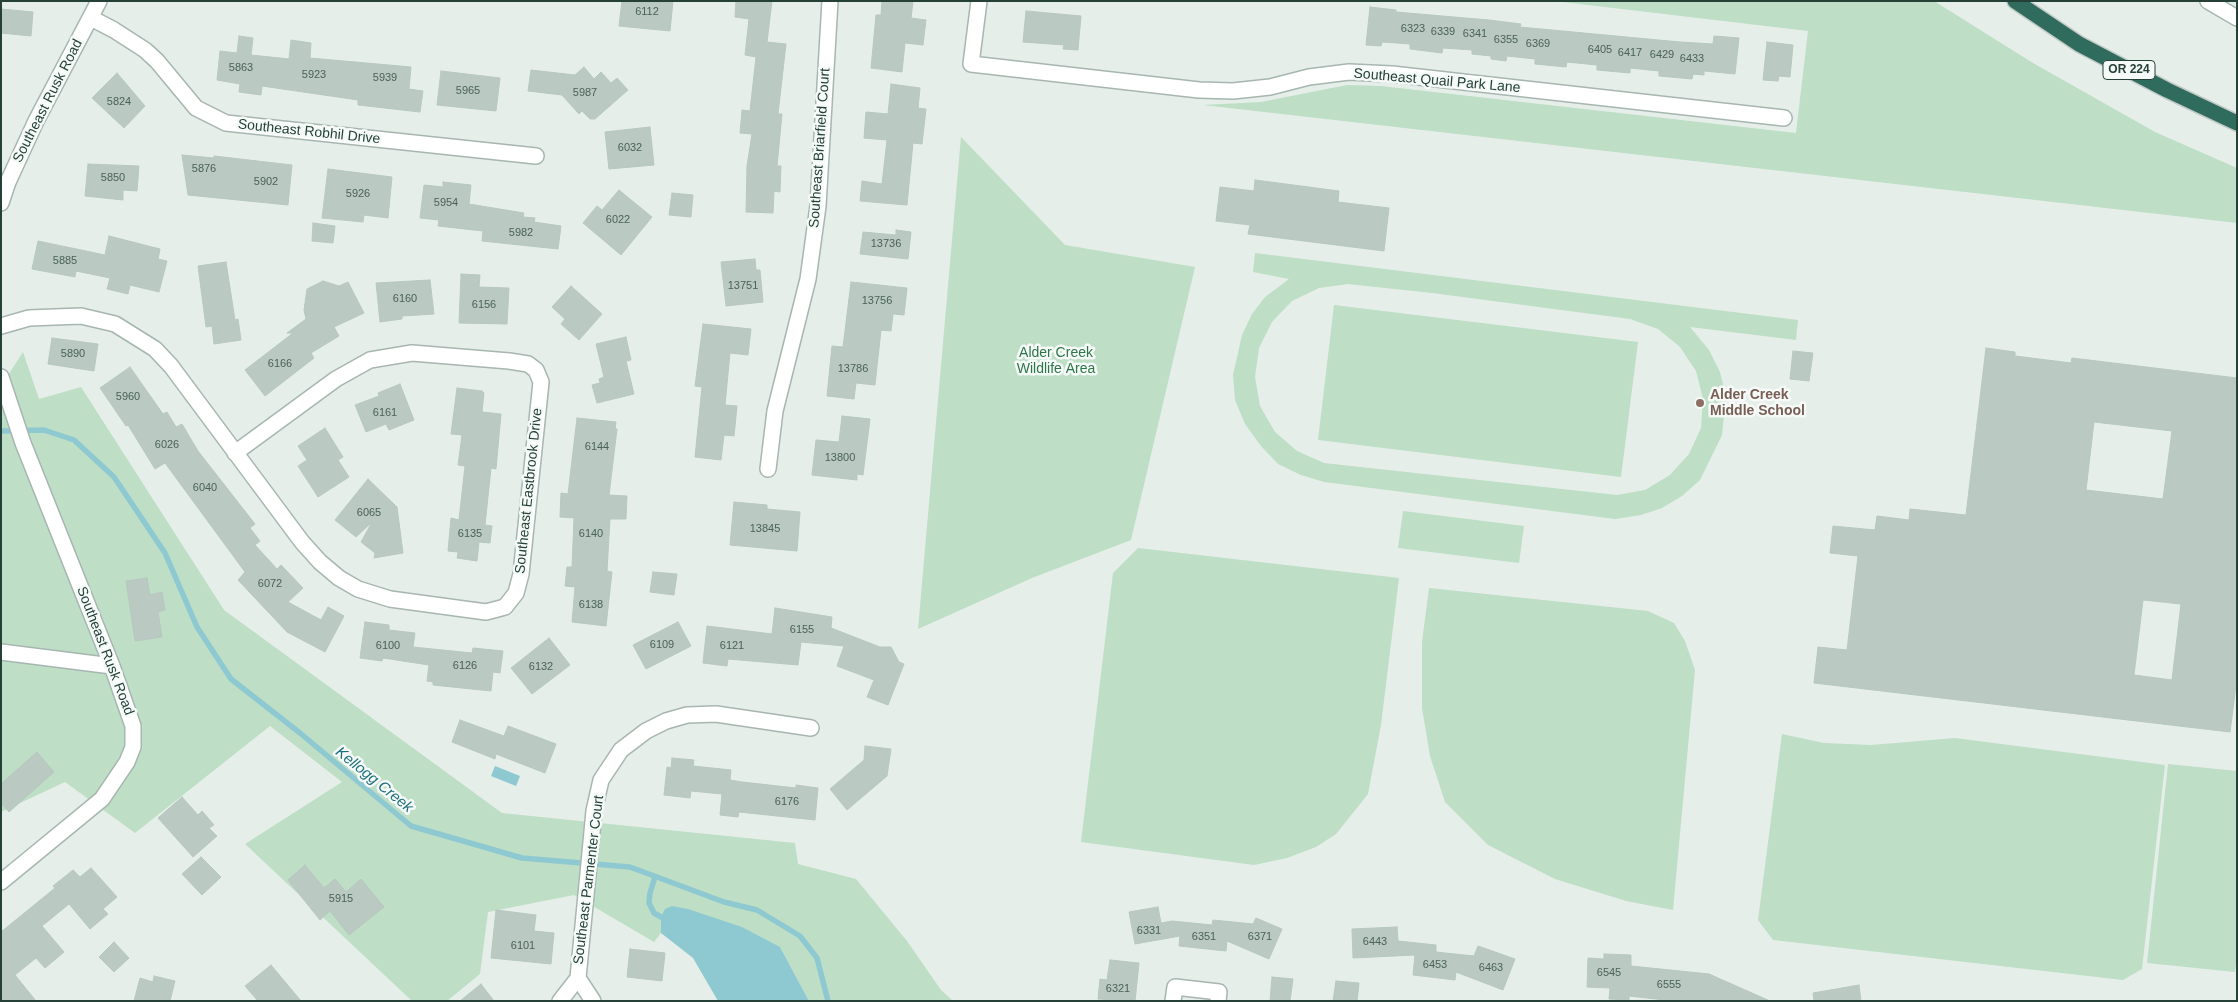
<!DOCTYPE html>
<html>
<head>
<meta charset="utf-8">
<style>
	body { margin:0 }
	#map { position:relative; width:2238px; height:1002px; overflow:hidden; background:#e5eee9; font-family:Helvetica,sans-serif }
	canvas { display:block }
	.frame { position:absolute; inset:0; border:2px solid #244037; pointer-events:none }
</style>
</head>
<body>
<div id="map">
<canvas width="2238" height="1002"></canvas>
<div class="frame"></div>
</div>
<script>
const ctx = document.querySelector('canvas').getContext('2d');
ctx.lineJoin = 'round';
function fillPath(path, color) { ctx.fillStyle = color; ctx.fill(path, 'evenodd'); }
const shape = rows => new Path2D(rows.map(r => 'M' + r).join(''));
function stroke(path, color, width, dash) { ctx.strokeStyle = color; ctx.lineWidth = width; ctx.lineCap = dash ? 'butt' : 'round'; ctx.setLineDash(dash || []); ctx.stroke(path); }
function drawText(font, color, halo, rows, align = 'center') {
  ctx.font = font + ' Helvetica,sans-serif'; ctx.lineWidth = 5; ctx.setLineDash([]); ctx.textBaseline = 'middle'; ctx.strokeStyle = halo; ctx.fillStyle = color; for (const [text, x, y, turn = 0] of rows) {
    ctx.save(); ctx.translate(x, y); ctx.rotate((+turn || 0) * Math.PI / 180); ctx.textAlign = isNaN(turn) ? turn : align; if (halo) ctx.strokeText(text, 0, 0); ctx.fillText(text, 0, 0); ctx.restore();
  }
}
fillPath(shape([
	[1554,1,1934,1,2033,63,2155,132,2237,168,2237,223,1203,105,1261,102,1347,85,1381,86,1796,133,1808,31],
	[961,137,1065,245,1195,267,1131,540,1032,578,918,629],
	[1255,253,1798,320,1796,340,1690,327,1709,350,1720,372,1726,396,1722,435,1700,480,1682,496,1662,508,1641,515,1615,519,1324,482,1301,475,1278,464,1261,446,1245,424,1235,400,1233,375,1242,335,1252,314,1265,297,1289,279,1253,272],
	[1348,284,1432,293,1630,319,1658,329,1680,347,1696,371,1703,399,1701,428,1689,454,1670,475,1645,490,1617,495,1324,463,1297,451,1275,432,1260,406,1255,377,1259,348,1272,322,1292,301,1319,288],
	[1334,305,1638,342,1621,477,1318,440],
	[23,352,39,399,81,387,224,610,502,813,795,843,798,864,856,879,907,941,941,990,953,1001,809,1001,780,947,661,917,661,933,654,942,574,895,488,912,480,974,447,1001,412,1001,245,844,342,782,270,726,135,833,65,782,1,812,1,377,3,383],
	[1403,511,1524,526,1519,563,1398,548],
	[1138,548,1399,578,1381,725,1368,794,1336,834,1316,847,1287,858,1254,865,1081,842,1113,573],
	[1429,588,1648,611,1674,623,1685,641,1695,670,1673,910,1626,901,1555,879,1488,845,1445,802,1430,756,1422,708,1422,642],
	[1782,734,1824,743,1871,745,1955,738,2165,765,2142,969,2123,980,1773,940,1758,920],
	[2168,764,2237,771,2237,954,2235,972,2147,963]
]), '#bedec6');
fillPath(shape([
	[495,766,520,776,516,786,491,776],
	[672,906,688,909,742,927,780,947,809,1001,718,1001,693,958,661,933,661,917,665,909]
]), '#8ec9d2');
stroke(shape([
	[1,431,44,430,74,440,114,477,165,553,197,627,231,679,300,733,411,826,522,858,630,867,724,902,757,910,800,936,817,958,828,1001],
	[655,877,650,893,649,903,654,913,661,917]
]), '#8ec9d2', 5.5);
const building = shape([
	[622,1,673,1,670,31,619,26,622,1],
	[736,1,772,1,767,42,786,44,778,114,782,114,777,166,781,166,780,192,774,191,773,213,746,212,747,166,752,134,740,133,742,110,750,111,756,57,745,55,749,19,735,17,736,1],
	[882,1,913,1,911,18,926,20,923,45,905,43,902,72,871,68,876,15,881,15,882,1],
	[1370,7,1396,10,1396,12,1489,20,1521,24,1520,27,1680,42,1713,44,1714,36,1739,38,1735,74,1704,71,1704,75,1693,74,1692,79,1659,76,1659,71,1630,68,1630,73,1597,70,1597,65,1567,62,1566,67,1535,64,1535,59,1507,56,1506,61,1491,59,1491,56,1472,54,1472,50,1443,48,1442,53,1410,49,1410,44,1382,42,1381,46,1366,45,1370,7],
	[1,9,33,12,31,36,1,33,1,9],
	[1026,11,1081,16,1078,50,1063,49,1064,45,1023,42,1026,11],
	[239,36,253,38,251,55,289,59,291,40,311,43,310,58,411,67,409,89,423,91,420,112,358,105,358,100,262,86,261,95,239,92,240,84,217,80,220,51,237,53,239,36],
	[1767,42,1793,45,1790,77,1779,76,1778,81,1763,80,1767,42],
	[584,67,594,79,601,72,611,83,617,78,628,90,595,119,590,119,582,111,579,114,562,95,528,91,531,70,575,75,584,67],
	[441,71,500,78,496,111,437,105,441,71],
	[117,73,145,106,124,128,92,98,117,73],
	[891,84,920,88,918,108,926,109,922,144,913,143,907,205,860,201,862,181,882,184,887,140,864,138,866,112,888,114,891,84],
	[650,127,654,165,609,169,605,132,650,127],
	[182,155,214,158,214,156,292,165,288,205,188,195,182,155],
	[88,164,139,166,137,191,123,190,123,200,85,196,88,164],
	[328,169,392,177,388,218,364,215,363,222,322,218,328,169],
	[1255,180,1339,191,1338,202,1389,208,1384,251,1248,234,1250,225,1216,221,1220,187,1254,191,1255,180],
	[443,182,471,185,469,204,524,213,523,217,535,218,534,222,561,226,558,249,482,241,483,231,438,226,439,220,420,218,424,185,443,187,443,182],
	[619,190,652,217,621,255,583,223,597,206,602,210,619,190],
	[672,193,693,195,691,217,669,215,672,193],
	[313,223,335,226,333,243,312,241,313,223],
	[896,230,911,232,908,259,860,254,863,232,896,235,896,230],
	[109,236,160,249,158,259,167,261,159,292,130,285,128,294,107,289,110,278,76,271,75,277,32,269,38,241,105,255,109,236],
	[755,259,756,270,760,270,763,302,726,306,721,262,755,259],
	[226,262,235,320,238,319,241,340,214,344,212,326,206,327,198,266,226,262],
	[461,274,480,275,479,287,509,288,507,324,459,323,461,274],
	[430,280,434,314,402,316,402,319,380,322,376,283,430,280],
	[323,281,339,286,348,282,364,313,334,327,339,336,311,353,314,358,265,396,245,370,293,333,287,333,306,319,304,310,307,289,323,281],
	[851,282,907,288,904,315,893,314,891,331,881,330,875,385,856,383,854,399,827,396,832,346,843,347,851,282],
	[571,286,602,314,579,340,561,324,565,319,552,307,571,286],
	[703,324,751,329,748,355,730,353,725,405,737,406,734,436,724,435,721,460,695,457,702,387,695,386,703,324],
	[626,337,631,360,626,361,634,394,597,403,592,385,600,383,599,379,604,377,596,344,626,337],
	[52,338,98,344,94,371,48,364,52,338],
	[1986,348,2015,352,2015,356,2071,363,2072,358,2237,378,2237,677,2230,732,1814,683,1818,647,1847,650,1858,556,1830,553,1833,526,1875,530,1877,516,1909,520,1910,509,1966,515,1986,348],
	[2094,422,2172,431,2163,499,2086,490,2094,422],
	[2143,600,2181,604,2172,680,2134,675,2143,600],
	[1793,351,1813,353,1809,381,1790,379,1793,351],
	[130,367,163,414,167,412,176,427,182,424,198,451,255,524,250,528,260,541,255,545,277,569,281,565,303,588,288,602,321,620,328,607,344,616,325,652,287,632,238,580,245,572,165,463,155,469,128,425,126,426,100,388,130,367],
	[400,384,414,420,389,430,386,424,366,432,355,405,379,396,378,393,400,384],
	[457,388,482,391,484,393,482,412,501,414,496,469,491,468,485,525,492,526,490,543,479,542,477,561,457,558,458,552,448,551,451,518,459,520,465,466,458,465,462,435,451,434,457,388],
	[842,416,870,419,863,475,857,474,857,480,812,475,816,440,839,442,842,416],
	[577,418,616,422,615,429,617,429,609,495,627,496,626,519,610,519,607,571,612,572,606,626,572,622,575,587,565,586,567,567,572,567,574,518,560,517,561,493,568,494,577,418],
	[325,428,343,457,338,460,349,477,318,497,298,466,307,460,298,446,325,428],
	[368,479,397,507,403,553,374,558,375,553,361,542,372,522,356,537,335,520,368,479],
	[734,502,767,505,767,509,800,512,797,551,730,545,734,502],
	[653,572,677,574,674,595,650,592,653,572],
	[147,578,150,595,162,592,165,610,158,612,162,637,135,641,126,581,147,578],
	[775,608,832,617,831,628,880,647,891,647,899,662,904,664,888,705,867,697,874,680,837,666,844,646,801,642,798,665,728,659,727,666,703,663,707,626,772,634,775,608],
	[365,622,389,625,389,630,415,633,413,647,472,653,473,648,503,651,500,673,493,672,491,691,433,685,433,682,427,681,429,665,383,658,382,661,360,658,365,622],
	[678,622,691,646,646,669,633,645,678,622],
	[549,638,570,665,532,694,511,668,549,638],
	[460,720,504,736,508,726,556,744,545,773,496,754,495,759,452,742,460,720],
	[865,746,891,749,887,776,847,810,830,789,864,760,865,746],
	[37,752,54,772,9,812,1,803,1,784,37,752],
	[672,758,694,760,693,766,731,770,730,780,742,782,796,788,796,785,818,788,815,820,739,812,738,817,720,815,722,794,691,791,690,798,664,795,667,767,671,768,672,758],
	[182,797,198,815,202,811,214,825,209,828,217,836,193,857,158,818,182,797],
	[201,857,221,877,202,895,182,874,201,857],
	[305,865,324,888,335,879,346,892,361,879,384,907,349,935,330,911,320,920,288,880,305,865],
	[91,868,117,897,103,909,108,914,90,929,69,904,42,926,64,952,45,968,36,958,15,975,36,1001,1,1001,1,932,55,888,53,886,73,870,80,877,91,868],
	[1158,907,1161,923,1172,921,1212,925,1213,920,1253,924,1256,918,1282,929,1269,959,1227,941,1226,951,1179,946,1180,936,1135,944,1129,912,1158,907],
	[496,910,536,915,534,931,554,933,551,964,491,958,496,910],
	[1397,927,1398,941,1436,945,1436,952,1474,956,1478,946,1515,959,1503,990,1456,972,1455,980,1413,975,1415,955,1353,958,1352,929,1397,927],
	[114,942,129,958,114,972,99,957,114,942],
	[630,949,665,953,662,981,627,977,630,949],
	[1604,954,1631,955,1631,966,1709,974,1770,1001,1674,1001,1629,996,1629,1000,1609,999,1610,988,1587,987,1588,958,1604,959,1604,954],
	[1110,960,1139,963,1135,1001,1098,999,1100,979,1107,980,1110,960],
	[271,965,301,1001,258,1001,245,986,271,965],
	[154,976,175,981,170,1001,134,1001,140,978,153,982,154,976],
	[1272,977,1293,979,1290,1001,1270,1001,1272,977],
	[1336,981,1359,983,1357,1001,1333,1001,1336,981],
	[481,984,494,1001,460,1001,481,984],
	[1859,985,1861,1001,1814,1001,1813,993,1859,985]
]);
fillPath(building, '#bac9c2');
stroke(building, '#b7c8c0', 1);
const minor = shape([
	[979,1,971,64,1199,90,1233,91,1270,87,1309,77,1349,72,1392,74,1784,118],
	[2208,1,2237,18],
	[91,18,114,30,145,50,157,61,196,108,226,123,536,156],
	[1,203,8,182,36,121,99,1],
	[1,326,29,318,81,316,115,324,155,349,171,366,302,542,320,562,339,578,358,589,390,599,486,612,505,607,516,593,521,574,541,382,536,370,528,364,509,361,412,353,370,360,336,379,235,453],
	[1,377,23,443,112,666,133,726,133,747,127,762,102,799,1,882],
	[768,469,775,411,808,279,818,206,830,1],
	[1,652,112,666],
	[578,978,594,811,601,780,621,750,646,731,666,721,687,715,716,714,811,728],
	[578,978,593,1001],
	[560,1001,578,978],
	[1173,1001,1175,987,1219,992,1218,1001]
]);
const highway = shape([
	[2015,1,2079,44,2167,90,2237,123]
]);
stroke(minor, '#a7b6b0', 18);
stroke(highway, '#c2cac7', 18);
stroke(minor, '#fff', 15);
stroke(highway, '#306c5e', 15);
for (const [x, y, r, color] of [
	[1700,403,5,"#8d6e63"]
]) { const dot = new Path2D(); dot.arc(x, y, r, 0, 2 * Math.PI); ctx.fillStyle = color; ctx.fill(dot); stroke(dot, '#f5faf8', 2); }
drawText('11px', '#4a625a', null, [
	["6112",647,12],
	["6323",1413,29],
	["6339",1443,32],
	["6341",1475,34],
	["6355",1506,40],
	["6369",1538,44],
	["6405",1600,50],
	["6417",1630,53],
	["6429",1662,55],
	["6433",1692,59],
	["5863",241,68],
	["5923",314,75],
	["5939",385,78],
	["5965",468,91],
	["5987",585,93],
	["5824",119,102],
	["6032",630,148],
	["5876",204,169],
	["5850",113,178],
	["5902",266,182],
	["5926",358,194],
	["5954",446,203],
	["6022",618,220],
	["5982",521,233],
	["13736",886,244],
	["5885",65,261],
	["13751",743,286],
	["6160",405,299],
	["13756",877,301],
	["6156",484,305],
	["5890",73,354],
	["6166",280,364],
	["13786",853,369],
	["5960",128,397],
	["6161",385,413],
	["6026",167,445],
	["6144",597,447],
	["13800",840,458],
	["6040",205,488],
	["6065",369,513],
	["13845",765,529],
	["6135",470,534],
	["6140",591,534],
	["6072",270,584],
	["6138",591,605],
	["6155",802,630],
	["6109",662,645],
	["6100",388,646],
	["6121",732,646],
	["6126",465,666],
	["6132",541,667],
	["6176",787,802],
	["5915",341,899],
	["6331",1149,931],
	["6351",1204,937],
	["6371",1260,937],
	["6443",1375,942],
	["6101",523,946],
	["6453",1435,965],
	["6463",1491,968],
	["6545",1609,973],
	["6555",1669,985],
	["6321",1118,989]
]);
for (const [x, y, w] of [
	[2129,70,52]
]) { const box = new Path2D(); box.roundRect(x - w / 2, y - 9.5, w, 19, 4); ctx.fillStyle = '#f5faf8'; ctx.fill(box); stroke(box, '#244037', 1); }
drawText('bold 12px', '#244037', null, [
	["OR 224",2129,70]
]);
drawText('14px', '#244037', '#f5faf8', [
	["Southeast Quail Park Lane",1437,81,5],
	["Southeast Rusk Road",48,101,-63],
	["Southeast Robhil Drive",309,132,6],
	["Southeast Briarfield Court",820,148,-86],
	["Southeast Eastbrook Drive",529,491,-84],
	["Southeast Rusk Road",105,651,69],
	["Southeast Parmenter Court",589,880,-83]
]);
drawText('14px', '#2e7648', '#f5faf8', [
	["Alder Creek",1056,353],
	["Wildlife Area",1056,369]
]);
drawText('bold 14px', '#785e54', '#f5faf8', [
	["Alder Creek",1710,395],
	["Middle School",1710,411]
], 'left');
drawText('italic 15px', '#1e6f7c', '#f5faf8', [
	["Kellogg Creek",374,780,39]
]);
</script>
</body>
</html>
